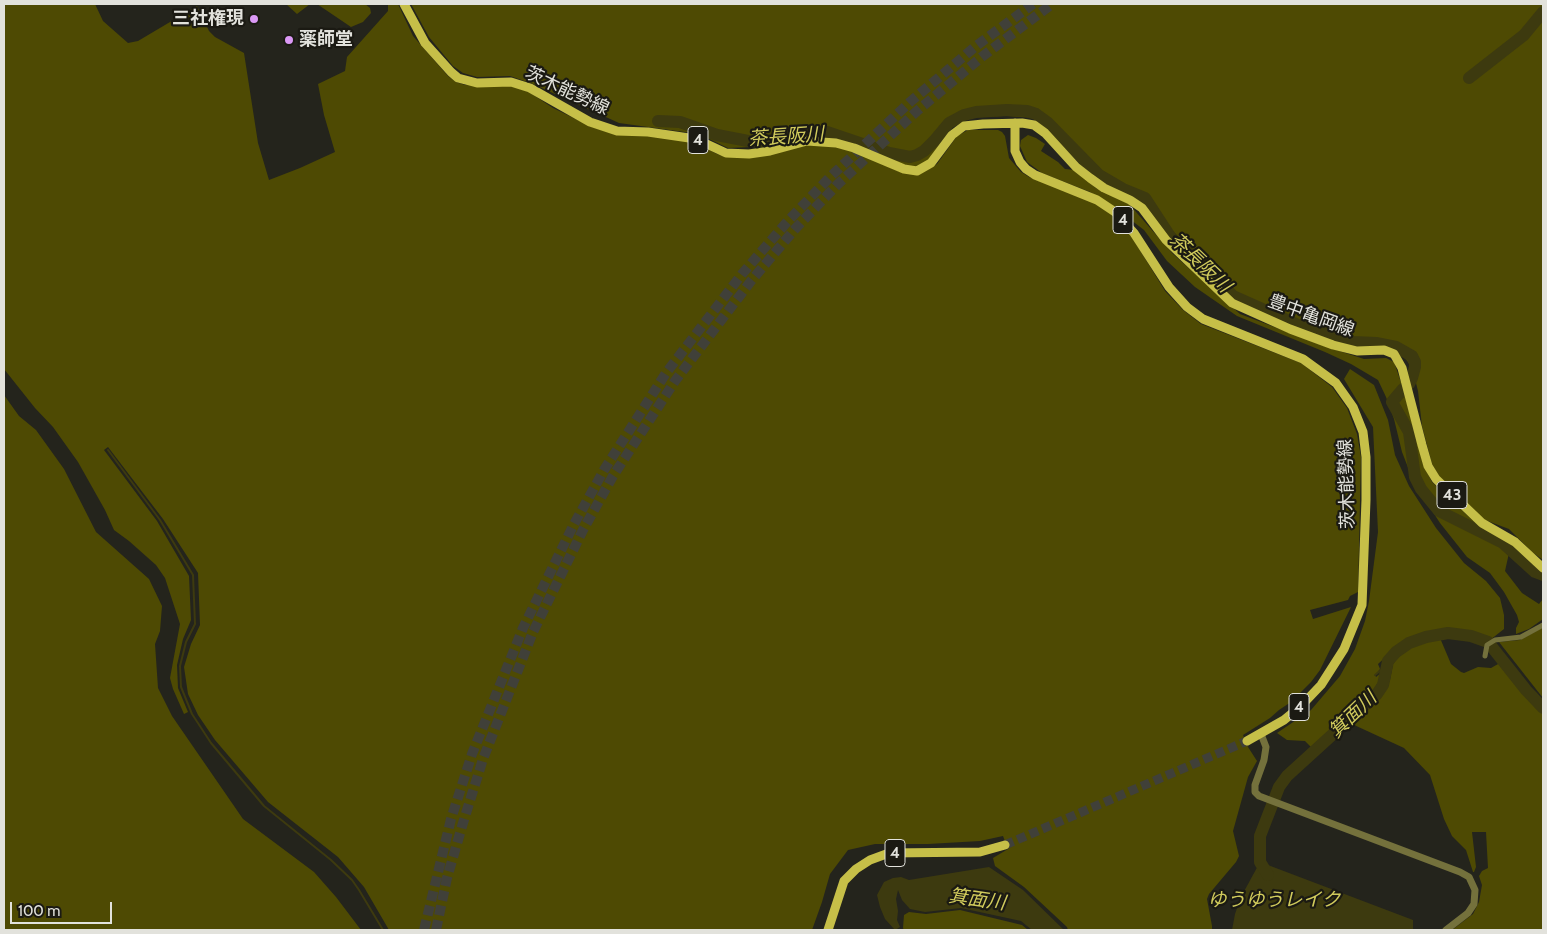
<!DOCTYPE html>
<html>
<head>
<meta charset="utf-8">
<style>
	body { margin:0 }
	#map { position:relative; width:1547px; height:934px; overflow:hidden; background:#24241c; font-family:Cabin,sans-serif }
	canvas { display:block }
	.frame { position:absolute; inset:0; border:5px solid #e2e2dc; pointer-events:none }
	.scale { position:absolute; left:10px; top:902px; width:102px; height:22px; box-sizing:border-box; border:2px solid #e2e2dc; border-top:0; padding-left:6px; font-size:15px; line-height:18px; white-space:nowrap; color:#e2e2dc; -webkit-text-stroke:4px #1b1a13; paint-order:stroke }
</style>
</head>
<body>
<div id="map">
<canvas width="1547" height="934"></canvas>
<div class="frame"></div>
<div class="scale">100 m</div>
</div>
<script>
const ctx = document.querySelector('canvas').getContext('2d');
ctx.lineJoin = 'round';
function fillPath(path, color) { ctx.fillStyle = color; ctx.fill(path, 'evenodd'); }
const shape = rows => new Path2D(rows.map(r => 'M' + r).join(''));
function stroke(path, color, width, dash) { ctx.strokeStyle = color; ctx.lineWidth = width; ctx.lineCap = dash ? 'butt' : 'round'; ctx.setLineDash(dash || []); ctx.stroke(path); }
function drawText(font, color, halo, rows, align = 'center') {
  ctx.font = font + ' Cabin,"Noto Sans JP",sans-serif'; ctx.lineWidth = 4.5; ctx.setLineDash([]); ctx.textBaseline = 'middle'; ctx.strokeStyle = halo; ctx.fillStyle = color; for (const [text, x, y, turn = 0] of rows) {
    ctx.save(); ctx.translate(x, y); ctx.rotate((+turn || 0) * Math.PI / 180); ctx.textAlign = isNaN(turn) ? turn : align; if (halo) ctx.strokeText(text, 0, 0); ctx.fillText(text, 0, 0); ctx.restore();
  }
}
fillPath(shape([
	[4,4,95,4,103,21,128,43,138,41,197,6,209,31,215,37,244,53,258,143,269,180,300,168,335,152,324,115,318,84,345,71,347,57,388,11,388,4,398,4,413,36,448,76,456,82,465,85,512,86,529,92,553,108,588,125,696,142,715,153,725,157,746,157,808,145,836,146,853,150,900,172,920,173,932,167,937,164,957,136,968,130,998,130,1002,132,1005,136,1009,158,1021,172,1029,177,1096,202,1114,214,1130,234,1165,291,1183,310,1201,324,1301,363,1332,387,1347,408,1357,434,1361,457,1358,592,1350,596,1348,600,1310,610,1313,619,1351,607,1320,670,1311,682,1291,702,1279,710,1270,718,1243,735,1248,747,1257,761,1248,777,1233,831,1239,856,1236,862,1209,894,1207,899,1212,926,1212,930,1068,930,1067,927,1024,887,995,866,993,858,1008,849,1003,836,980,841,928,844,875,844,848,850,830,874,822,902,812,930,389,930,364,887,338,857,268,802,215,740,198,715,188,694,184,667,191,644,200,625,198,573,163,519,108,447,104,450,157,521,189,576,191,620,183,639,177,665,178,688,188,712,184,714,173,689,170,678,180,624,165,578,156,565,129,541,114,530,105,510,78,462,53,427,35,408,4,369],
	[286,4,310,4,297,14],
	[317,4,365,4,370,8,371,13,363,22,351,27],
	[411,4,1543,4,1543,560,1532,552,1509,529,1485,520,1459,499,1439,476,1432,464,1422,426,1418,391,1414,375,1408,362,1398,350,1388,343,1344,344,1318,335,1245,302,1139,198,1108,186,1102,182,1082,165,1049,129,1034,118,1007,116,975,117,964,119,956,122,949,130,927,162,918,167,909,166,896,162,858,146,804,128,767,143,751,147,728,148,699,134,619,123,533,84,510,76,477,77,463,73,453,66,429,37],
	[1028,135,1036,138,1045,144,1041,151,1058,162,1065,169,1075,170,1096,188,1129,204,1173,254,1240,314,1327,347,1364,359,1386,358,1394,362,1402,385,1423,464,1432,482,1483,530,1511,544,1505,571,1522,593,1539,604,1543,599,1543,619,1529,629,1516,634,1516,628,1519,622,1517,615,1504,592,1490,573,1467,557,1440,523,1414,483,1402,452,1394,419,1386,397,1378,380,1351,364,1325,352,1237,316,1195,287,1167,261,1144,230,1110,204,1090,192,1042,173,1027,162,1020,146,1021,140],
	[1350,369,1374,385,1388,420,1395,455,1409,486,1436,528,1464,563,1486,581,1500,598,1504,615,1504,629,1490,640,1472,632,1446,629,1429,632,1402,642,1378,664,1380,669,1375,675,1376,677,1382,672,1381,677,1372,693,1311,747,1305,741,1287,740,1277,733,1311,710,1340,676,1355,649,1365,621,1369,601,1378,532,1373,427,1344,379],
	[4,395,19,416,36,430,64,469,96,532,149,579,162,606,160,631,155,644,158,688,172,716,243,819,314,872,336,897,361,930,4,930],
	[1542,628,1543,629,1543,698,1499,642,1520,640],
	[1440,638,1451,664,1461,672,1464,673,1478,667,1491,668,1507,659,1543,704,1543,930,1452,930,1473,914,1479,902,1482,885,1479,876,1482,871,1488,868,1486,832,1472,832,1476,867,1474,872,1473,872,1466,850,1452,836,1444,819,1430,775,1404,748,1352,724,1385,691,1390,680,1393,664,1397,658,1411,647,1425,641],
	[960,910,1022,925,1028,930,904,930,903,928,904,915,909,912,926,914]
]), '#4e4a03');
fillPath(shape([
	[1260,862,1413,920,1413,930,1232,930,1235,914,1241,897],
	[989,867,1023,890,1064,930,1032,930,1021,921,961,908,925,912,910,909,902,900,898,890,896,899,898,911,897,920,900,927,895,930,885,919,880,907,877,895,884,882,893,878,901,877,909,880]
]), '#3d3a0f');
stroke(shape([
	[108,450,160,520,193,575,195,624,186,642,180,666,181,687,192,714,211,743,264,806,331,860,352,880,359,890,383,930],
	[1375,675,1386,666]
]), '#3d3a0f', 2);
stroke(shape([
	[1469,78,1524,35,1543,12],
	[658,121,680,122,717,135,748,141,764,141,804,132,827,132,889,153,910,157,917,155,924,151,934,141,949,123,964,115,976,112,1007,110,1027,111,1036,114,1047,122,1099,175,1123,189,1145,198,1173,241,1206,267,1233,296,1298,325,1353,342,1376,343,1396,347,1412,356,1415,362,1415,367,1412,378,1409,384,1403,389,1392,402,1409,432,1415,477,1421,489,1439,511,1503,543,1535,572,1543,575],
	[1268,875,1260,862,1260,836,1279,787,1287,776,1377,694,1383,685,1388,661,1396,652,1409,643,1426,637,1448,633,1471,636,1488,642,1526,690,1543,708]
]), '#3d3a0f', 12);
stroke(shape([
	[1005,845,1247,741]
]), '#404039', 9, [9, 4.5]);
stroke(shape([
	[424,930,451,819,472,754,523,628,573,526,604,470,666,373,742,274,787,222,830,177,910,102,976,46,1033,4],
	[436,930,447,878,463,823,483,759,533,632,583,530,613,476,675,381,751,281,795,229,838,184,917,111,983,56,1052,4]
]), '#404039', 10, [10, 5]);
stroke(shape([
	[1485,656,1487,645,1495,640,1521,637,1543,625]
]), '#74713c', 5);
stroke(shape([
	[1261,734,1266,747,1264,760,1255,785,1255,792,1259,796,1460,872,1469,877,1475,890,1474,904,1468,913,1446,930]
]), '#74713c', 7);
stroke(shape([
	[404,4,425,43,451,72,458,78,477,83,511,82,530,88,590,122,617,131,648,132,696,139,726,153,749,154,770,151,807,141,836,143,854,148,904,169,917,171,931,163,952,135,964,126,983,124,1022,123,1034,125,1045,133,1076,167,1090,178,1104,188,1130,200,1142,208,1166,240,1232,303,1290,329,1333,345,1357,351,1384,350,1394,354,1402,368,1422,445,1428,466,1436,479,1482,523,1515,542,1543,568],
	[1015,123,1015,151,1020,162,1026,169,1035,175,1097,200,1115,212,1134,233,1169,287,1187,307,1203,319,1303,359,1336,383,1353,407,1363,432,1366,457,1366,500,1362,605,1344,649,1321,685,1301,706,1284,720,1247,741],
	[828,930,844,881,856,869,870,860,889,853,980,852,1005,845]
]), '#c6bf48', 9);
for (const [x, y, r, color] of [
	[254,19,5,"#db99f5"],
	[289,40,5,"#db99f5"]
]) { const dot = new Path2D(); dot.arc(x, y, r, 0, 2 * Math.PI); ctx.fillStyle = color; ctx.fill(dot); stroke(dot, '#1b1a13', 2); }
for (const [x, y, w] of [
	[698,140,20],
	[1123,220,20],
	[1452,495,30],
	[1299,707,20],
	[895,853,20]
]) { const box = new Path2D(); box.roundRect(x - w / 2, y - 13.5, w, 27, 4); ctx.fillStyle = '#1b1a13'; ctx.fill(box); stroke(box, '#e2e2dc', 1); }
drawText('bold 16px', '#e2e2dc', null, [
	["4",698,140],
	["4",1123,220],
	["43",1452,495],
	["4",1299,707],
	["4",895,853]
]);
drawText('bold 18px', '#e2e2dc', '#1b1a13', [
	["三社権現",244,19],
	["薬師堂",299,40,"left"]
], 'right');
drawText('18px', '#e2e2dc', '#1b1a13', [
	["茨木能勢線",567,91,25],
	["豊中亀岡線",1311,316,20],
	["茨木能勢線",1347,484,-92]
]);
drawText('italic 19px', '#d1cb5c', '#1b1a13', [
	["茶長阪川",786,137,-4],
	["茶長阪川",1200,263,44],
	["箕面川",1353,715,-44],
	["箕面川",977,900,8],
	["ゆうゆうレイク",1274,900]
]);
</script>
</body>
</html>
